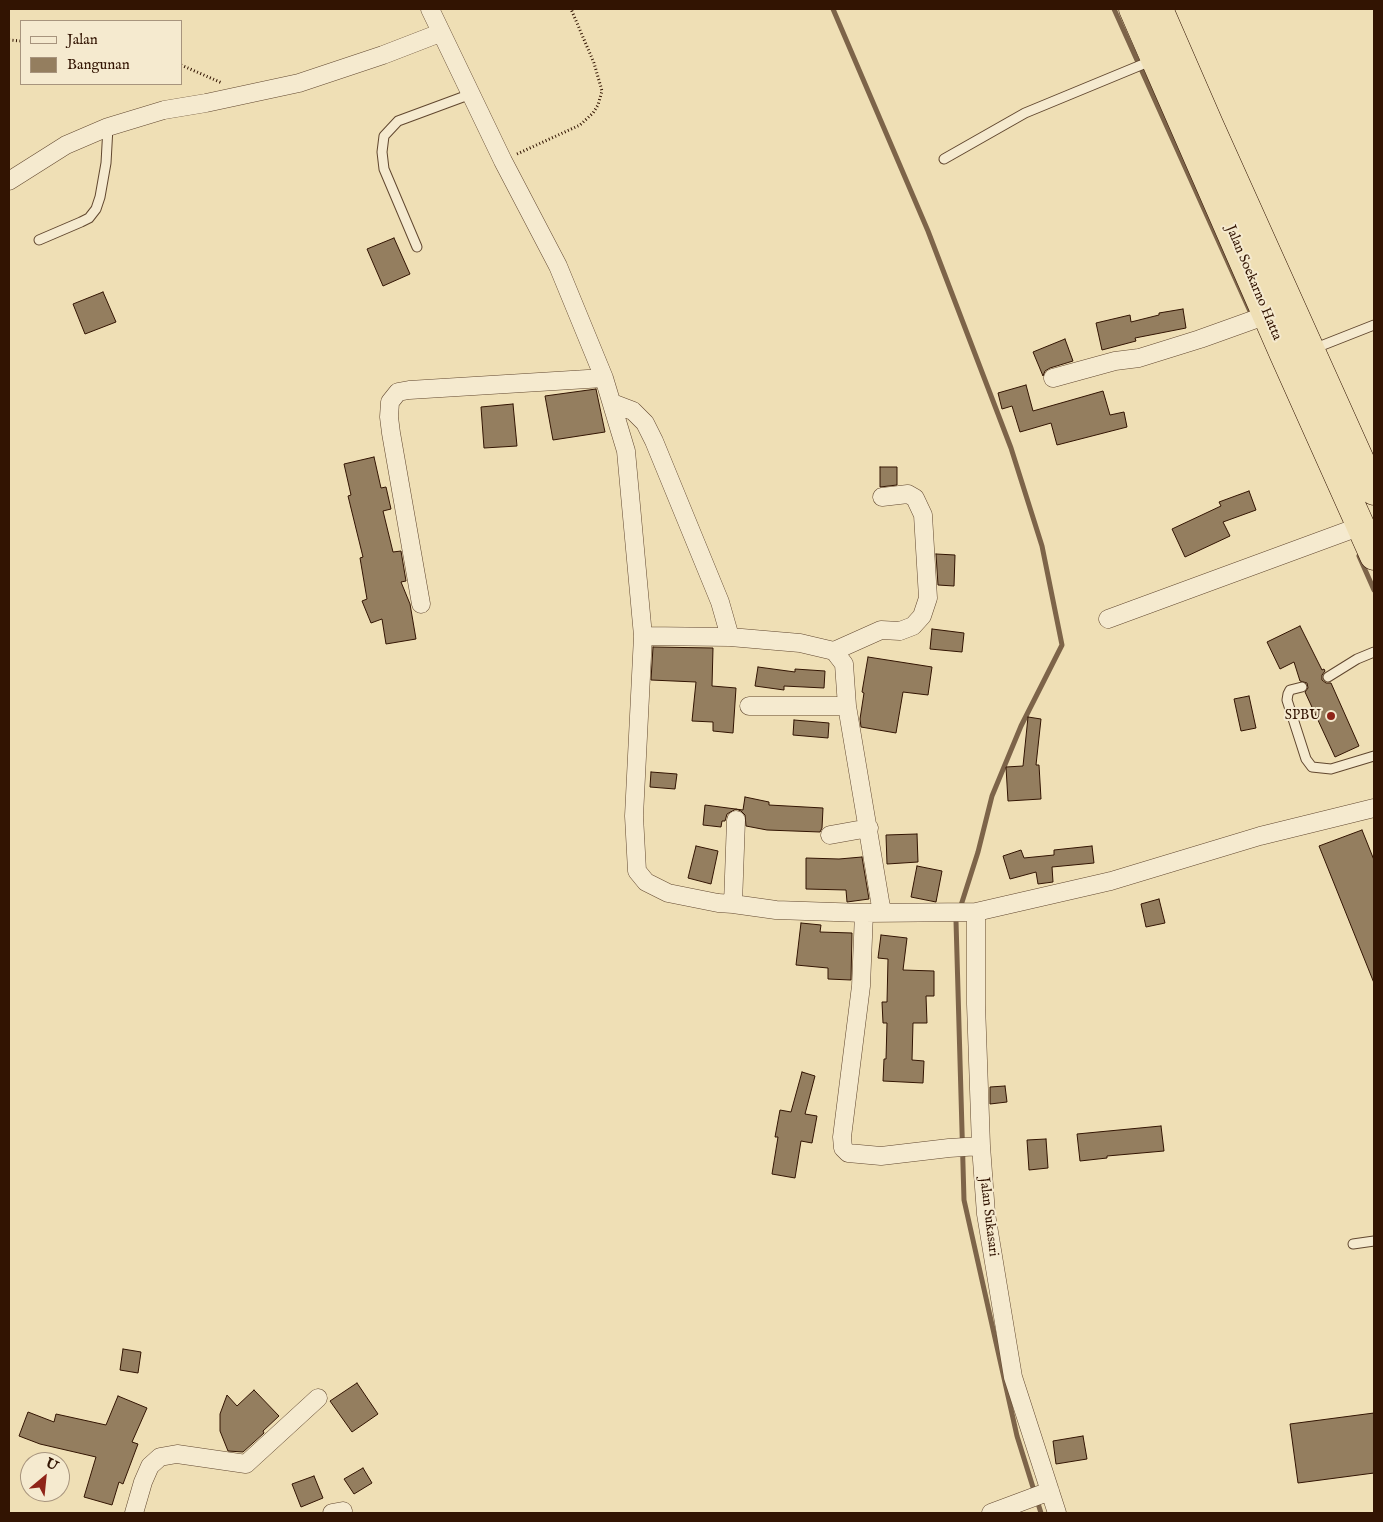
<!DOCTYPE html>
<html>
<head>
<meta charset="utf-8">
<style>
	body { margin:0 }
	#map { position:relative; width:1383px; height:1522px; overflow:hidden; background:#efdfb5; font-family:"IM FELL English",serif }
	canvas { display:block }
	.frame { position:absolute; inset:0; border:10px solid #321402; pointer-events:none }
	.legend { position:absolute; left:20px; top:20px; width:162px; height:65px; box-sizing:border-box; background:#f5eacf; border:1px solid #a7947d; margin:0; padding:6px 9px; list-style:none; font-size:15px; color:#321402 }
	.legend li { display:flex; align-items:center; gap:10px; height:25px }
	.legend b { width:25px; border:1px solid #a7947d }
	.north { position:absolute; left:20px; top:1452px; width:50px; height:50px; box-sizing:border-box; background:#f5eacf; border:1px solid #a7947d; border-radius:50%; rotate:28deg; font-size:14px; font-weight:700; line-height:20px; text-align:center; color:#321402 }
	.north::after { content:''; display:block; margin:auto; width:18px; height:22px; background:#8f2418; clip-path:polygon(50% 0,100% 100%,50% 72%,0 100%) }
</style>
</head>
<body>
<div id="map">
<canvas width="1383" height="1522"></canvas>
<div class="frame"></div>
<ul class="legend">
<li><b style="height:6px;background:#f5eacf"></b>Jalan</li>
<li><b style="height:14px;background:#947e5f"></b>Bangunan</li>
</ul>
<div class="north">U</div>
</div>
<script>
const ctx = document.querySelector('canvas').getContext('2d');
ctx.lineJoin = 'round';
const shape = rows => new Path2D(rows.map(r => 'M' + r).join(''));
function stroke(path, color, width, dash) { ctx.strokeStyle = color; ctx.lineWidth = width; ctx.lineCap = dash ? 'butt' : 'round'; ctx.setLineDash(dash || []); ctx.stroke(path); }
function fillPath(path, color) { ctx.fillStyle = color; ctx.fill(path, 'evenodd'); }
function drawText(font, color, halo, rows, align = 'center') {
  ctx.font = font + ' "IM FELL English",serif'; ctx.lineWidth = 4; ctx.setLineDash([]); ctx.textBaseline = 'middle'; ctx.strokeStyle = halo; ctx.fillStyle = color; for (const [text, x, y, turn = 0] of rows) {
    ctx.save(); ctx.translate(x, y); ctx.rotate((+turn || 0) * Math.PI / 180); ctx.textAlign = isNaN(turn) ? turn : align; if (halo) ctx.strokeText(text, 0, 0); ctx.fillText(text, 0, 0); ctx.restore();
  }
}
stroke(shape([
	[833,9,928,231,1011,448,1042,546,1062,645,1021,726,992,796,978,852,956,921,964,1200,1017,1436,1041,1513],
	[1114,9,1253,318],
	[1359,556,1374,590]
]), '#7d6449', 5);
const building = shape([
	[394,238,410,274,383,286,367,249,394,238],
	[103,292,116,322,85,334,73,304,103,292],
	[1183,309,1186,328,1135,338,1136,341,1102,350,1096,323,1130,315,1131,322,1159,315,1159,313,1183,309],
	[1065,339,1073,361,1050,368,1045,371,1043,376,1033,352,1065,339],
	[1026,385,1033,411,1103,391,1110,415,1124,412,1127,427,1057,445,1051,423,1020,432,1012,406,1002,409,998,393,1026,385],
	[596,389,605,432,553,440,545,396,596,389],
	[513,404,517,446,484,448,481,407,513,404],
	[374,457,381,488,386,487,391,509,383,511,393,552,401,551,406,581,401,582,410,604,416,639,386,644,382,619,371,623,362,601,367,599,360,558,363,557,348,496,351,495,344,464,374,457],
	[880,467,897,467,897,485,880,487,880,467],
	[1249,491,1256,510,1223,522,1230,536,1185,557,1172,529,1221,506,1219,502,1249,491],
	[936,554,955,555,954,586,938,585,936,554],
	[1300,626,1322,670,1324,669,1325,671,1322,675,1322,680,1326,683,1331,683,1359,746,1335,757,1305,692,1308,688,1307,683,1300,681,1294,662,1280,669,1267,642,1300,626],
	[932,629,964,633,962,652,930,649,932,629],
	[653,647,713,648,712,686,736,688,733,733,713,731,713,722,692,721,696,682,651,680,653,647],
	[868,657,932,667,928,695,903,692,896,733,861,727,860,719,864,693,862,692,868,657],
	[758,667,795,672,795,669,825,671,824,688,784,686,784,690,755,686,758,667],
	[1249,696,1256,728,1241,731,1234,699,1249,696],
	[1028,717,1041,719,1036,765,1039,765,1041,799,1008,801,1006,767,1023,766,1028,717],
	[794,720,829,723,828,738,793,735,794,720],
	[651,772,677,774,675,789,650,787,651,772],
	[745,797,769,802,769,805,823,808,822,828,820,832,767,830,746,826,745,815,741,811,736,809,727,814,725,821,722,821,721,827,703,825,705,805,743,810,745,797],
	[1362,830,1374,860,1374,983,1319,846,1362,830],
	[917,834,918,862,887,864,886,835,917,834],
	[696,846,718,851,711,884,688,878,696,846],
	[1092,846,1094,863,1052,867,1053,882,1038,884,1036,872,1010,879,1003,856,1021,850,1024,858,1054,855,1054,850,1092,846],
	[862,857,869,899,847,902,846,890,806,889,806,858,839,859,862,857],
	[917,866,942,871,936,902,911,897,917,866],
	[1159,899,1165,923,1146,927,1141,904,1159,899],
	[801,923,821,925,820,932,852,933,851,980,828,979,828,968,796,965,801,923],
	[881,935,907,938,903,970,934,971,934,996,926,996,927,1023,913,1023,912,1060,924,1061,923,1083,883,1081,884,1059,886,1059,887,1023,883,1023,882,1002,887,1002,888,959,878,958,881,935],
	[802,1072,815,1076,805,1114,817,1116,812,1143,801,1141,795,1178,772,1174,778,1137,775,1137,780,1110,791,1112,802,1072],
	[1005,1086,1007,1102,990,1104,990,1087,1005,1086],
	[1161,1126,1164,1151,1107,1156,1107,1158,1080,1161,1077,1134,1161,1126],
	[1046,1139,1048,1168,1029,1170,1027,1140,1046,1139],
	[123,1349,141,1352,138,1373,120,1370,123,1349],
	[357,1383,378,1414,352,1432,330,1401,357,1383],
	[254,1390,279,1416,263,1431,264,1433,243,1452,228,1451,220,1431,220,1414,227,1395,237,1406,254,1390],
	[118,1396,147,1408,132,1442,138,1444,123,1484,119,1482,112,1505,84,1497,96,1457,40,1444,19,1436,28,1412,54,1422,56,1414,106,1425,118,1396],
	[1374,1413,1374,1473,1298,1483,1290,1424,1374,1413],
	[1083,1436,1087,1459,1056,1464,1053,1441,1083,1436],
	[363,1468,372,1483,354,1494,344,1479,363,1468],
	[314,1476,323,1498,301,1507,292,1484,314,1476]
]);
fillPath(building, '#947e5f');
stroke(building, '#321402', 1);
const lane = shape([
	[944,159,1025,113,1146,63,1151,59],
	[39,240,81,222,89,218,96,209,100,197,106,163,108,127],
	[417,247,384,169,382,152,384,136,398,121,471,94],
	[1313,349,1374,325],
	[1328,677,1357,659,1374,652],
	[1302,687,1290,690,1288,694,1287,700,1306,759,1312,767,1331,769,1374,756],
	[1353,1244,1374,1241]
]);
const street = shape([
	[430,9,503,161,558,266,604,378,626,451,643,636,634,816,637,871,646,882,668,893,718,903,733,904,776,910,864,913,976,912,1111,881,1260,836,1374,808],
	[9,181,66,145,108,127,164,110,206,103,299,83,383,55,440,33],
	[1053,378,1115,361,1139,358,1200,339,1267,315],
	[612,403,633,411,645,423,654,441,720,602,730,637,800,643,834,651,881,630,900,631,913,626,922,616,928,598,923,515,915,498,908,494,882,497],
	[421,604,391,433,389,417,390,402,398,392,409,390,604,378],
	[1108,619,1361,526],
	[643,636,730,637],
	[834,651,844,664,847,706,882,913],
	[749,706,847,706],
	[830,835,869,828],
	[733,904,736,820],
	[976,912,976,1004,981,1146,986,1214,1013,1377,1057,1513],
	[864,913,861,986,842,1137,843,1148,848,1153,881,1156,949,1148,981,1146],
	[134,1513,143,1482,150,1466,160,1457,177,1454,246,1464,318,1398],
	[332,1513,343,1511],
	[991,1513,1050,1491]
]);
const highway = shape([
	[1133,9,1284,355,1374,556],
	[1159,9,1209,124,1374,491]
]);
stroke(lane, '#61472f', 11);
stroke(street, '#61472f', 19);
stroke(highway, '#321402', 29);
stroke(shape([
	[9,40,21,41],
	[181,65,222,83],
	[517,154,580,125,593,113,598,105,602,91,594,63,571,9]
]), '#321402', 3, [1, 2.5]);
stroke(lane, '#f5eacf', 9);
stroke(street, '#f5eacf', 18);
stroke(highway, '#efdfb5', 28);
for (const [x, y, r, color] of [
	[1331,716,5,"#8f2418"]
]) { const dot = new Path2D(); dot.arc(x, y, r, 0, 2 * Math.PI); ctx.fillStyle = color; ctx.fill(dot); stroke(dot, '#f5eacf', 2); }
drawText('14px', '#321402', '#f5eacf', [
	["Jalan Soekarno Hatta",1253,283,67],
	["Jalan Sukasari",988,1217,83]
]);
drawText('14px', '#321402', '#f5eacf', [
	["SPBU",1321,716]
], 'right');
</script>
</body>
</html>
